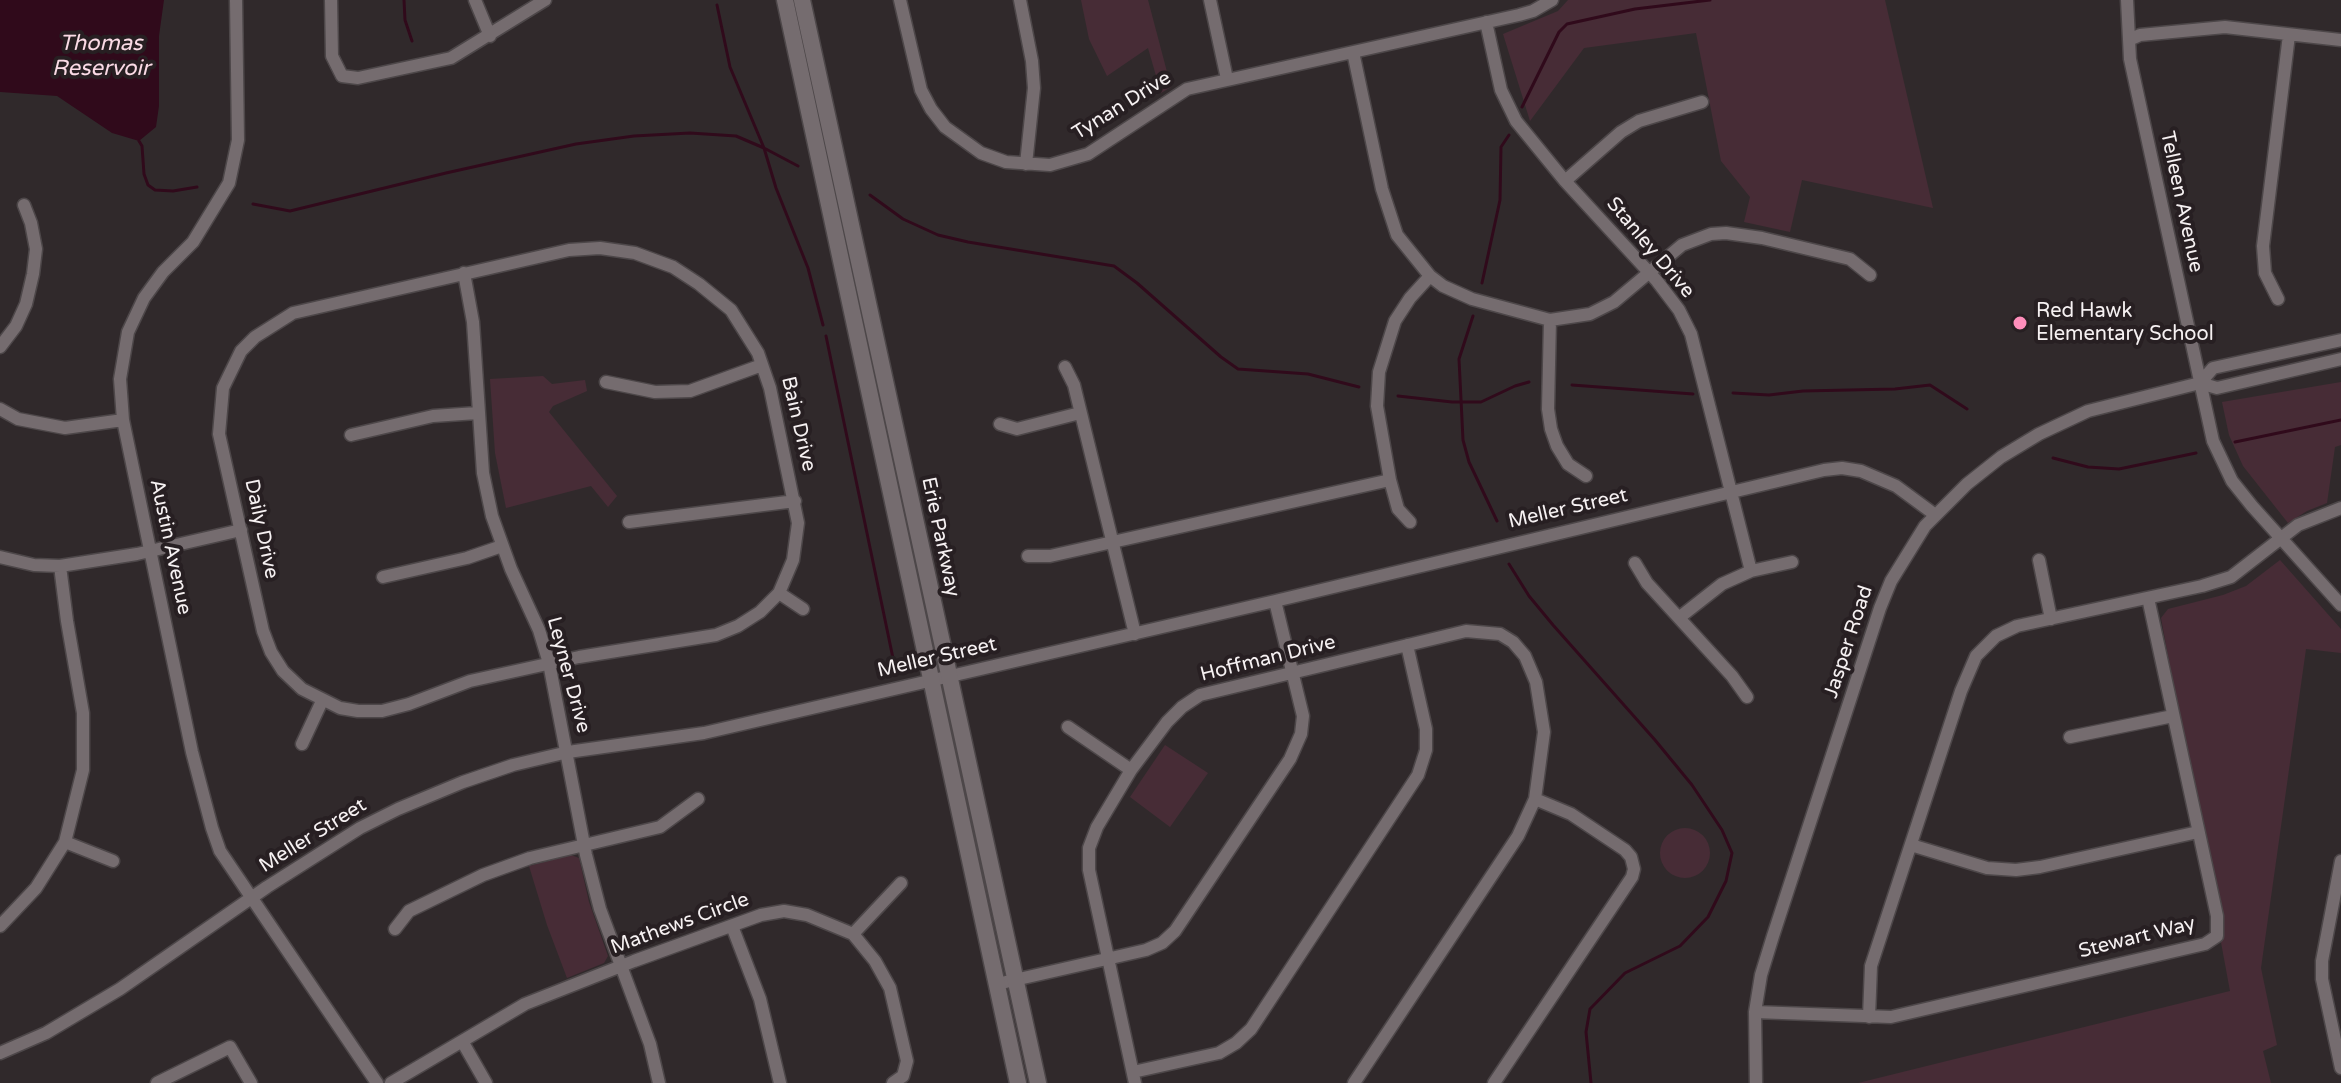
<!DOCTYPE html>
<html>
<head>
<meta charset="utf-8">
<style>
	body { margin:0 }
	canvas { display:block; background:#30292b }
</style>
</head>
<body>
<canvas width="2341" height="1083"></canvas>
<script>
const ctx = document.querySelector('canvas').getContext('2d');
ctx.lineJoin = 'round';
function fillPath(path, color) { ctx.fillStyle = color; ctx.fill(path, 'evenodd'); }
const shape = rows => new Path2D(rows.map(r => 'M' + r).join(''));
function stroke(path, color, width, dash) { ctx.strokeStyle = color; ctx.lineWidth = width; ctx.lineCap = dash ? 'butt' : 'round'; ctx.setLineDash(dash || []); ctx.stroke(path); }
function drawText(font, color, halo, rows, align = 'center') {
  ctx.font = font + ' "Varela Round",sans-serif'; ctx.lineWidth = 8; ctx.setLineDash([]); ctx.textBaseline = 'middle'; ctx.strokeStyle = halo; ctx.fillStyle = color; for (const [text, x, y, turn = 0] of rows) {
    ctx.save(); ctx.translate(x, y); ctx.rotate((+turn || 0) * Math.PI / 180); ctx.textAlign = isNaN(turn) ? turn : align; if (halo) ctx.strokeText(text, 0, 0); ctx.fillText(text, 0, 0); ctx.restore();
  }
}
fillPath(shape([
	[1081,0,1148,0,1171,87,1161,93,1148,48,1107,76,1089,39],
	[1568,0,1885,0,1933,208,1802,180,1790,232,1744,222,1750,197,1721,161,1696,33,1584,48,1530,121,1503,34,1558,11],
	[543,376,552,384,585,380,587,391,553,406,549,412,617,496,608,507,591,486,506,508,495,453,490,379],
	[2341,382,2341,445,2335,447,2327,503,2307,511,2288,523,2243,466,2229,435,2222,402],
	[2280,560,2341,629,2341,653,2306,649,2261,968,2277,1045,2263,1051,2271,1083,1858,1083,2230,991,2161,618,2168,609,2223,595,2246,586],
	[1165,745,1208,773,1170,827,1130,797],
	'1660 853a25 25 0 1 1 50 0a25 25 0 1 1-50 0Z',
	[571,855,579,858,589,902,608,956,604,963,567,978,547,925,529,866]
]), '#472c36');
fillPath(shape([
	[0,0,164,0,159,36,159,106,156,127,139,141,112,133,57,96,0,92]
]), '#300a1b');
stroke(shape([
	[404,0,405,20,412,41],
	[717,5,730,67,764,148,798,166],
	[1522,107,1559,32,1567,24,1635,9,1710,0],
	[139,141,142,146,144,174,148,185,155,190,173,191,197,187],
	[870,195,903,219,938,235,968,242,1114,266,1137,283,1221,357,1238,369,1308,374,1359,387],
	[253,204,290,211,446,173,576,144,634,136,690,133,736,136,764,148,776,188,808,268,823,325],
	[1482,283,1500,200,1501,147,1509,135],
	[1473,316,1459,359,1463,440,1469,462,1497,521],
	[826,336,894,663],
	[1572,385,1693,394],
	[1733,393,1769,395,1803,391,1895,389,1930,385,1967,409],
	[1398,396,1452,402,1481,402,1515,386,1529,382],
	[2235,442,2341,420],
	[2053,458,2088,467,2119,469,2196,453],
	[1509,564,1529,596,1553,625,1655,740,1692,785,1722,830,1732,853,1726,881,1708,917,1680,946,1625,973,1590,1009,1586,1032,1591,1083]
]), '#300a1b', 3);
const street = shape([
	[236,0,238,140,229,183,193,242,163,272,144,298,128,332,120,379,123,420,192,752,212,828,220,851,377,1083],
	[331,0,332,56,342,76,358,78,451,58,545,0],
	[475,0,490,36],
	[900,0,921,90,931,109,945,127,981,153,1006,162,1050,165,1088,154,1187,89,1519,15,1533,11,1552,0],
	[1020,0,1032,61,1034,88,1026,164],
	[1210,0,1227,79],
	[2127,0,2130,59,2213,441,2232,481,2252,506,2341,605],
	[1486,22,1501,90,1516,121,1565,181,1657,281,1679,310,1691,334,1751,571],
	[2129,40,2140,35,2225,27,2341,40],
	[1353,52,1382,189,1397,235,1430,276,1443,286,1472,299,1550,320,1590,314,1614,302,1682,245,1711,234,1726,233,1762,238,1850,259,1870,275],
	[1565,181,1621,132,1639,121,1702,102],
	[600,248,635,253,673,267,699,284,731,310,758,353,770,388,798,523,793,560,779,593,760,612,738,626,716,635,579,657,470,681,409,704,382,711,358,711,340,708,302,689,283,671,271,652,263,631,219,434,223,388,241,351,255,337,293,313,569,250,600,248],
	[464,273,473,322,483,473,492,516,511,569,539,630,549,663,586,855,600,909,650,1044,659,1083],
	[2278,299,2265,273,2263,246,2289,35],
	[1550,320,1548,409,1551,429,1557,446,1568,464,1586,476],
	[0,347,16,326,26,304,33,274,36,249,31,223,24,205],
	[1065,367,1074,385,1135,634],
	[606,382,655,392,690,391,762,365],
	[2200,383,2213,368,2341,340],
	[0,409,18,419,65,428,123,420],
	[1000,424,1017,429,1080,413],
	[351,435,433,416,477,413],
	[629,522,795,501],
	[1410,522,1398,509,1390,480,1377,406,1379,372,1395,321,1410,298,1430,276],
	[1028,556,1050,556,1390,480],
	[0,557,34,565,60,566,137,554,241,530],
	[2039,560,2051,619],
	[1635,563,1647,583,1732,676,1747,697],
	[383,577,467,558,502,546],
	[779,593,803,609],
	[1680,617,1722,584,1751,571,1792,562],
	[1068,727,1131,770],
	[2070,737,2173,716],
	[302,744,322,701],
	[65,842,113,861],
	[1911,845,1987,868,2016,870,2040,867,2198,832],
	[2341,861,2322,961,2322,979,2341,1068],
	[0,926,36,888,65,842,83,770,83,713,67,621,60,566],
	[732,926,760,999,780,1083],
	[395,929,409,911,483,875,530,858,660,827,698,799],
	[853,934,901,883],
	[997,984,1146,950,1162,943,1175,931,1290,759,1301,734,1303,716,1275,601],
	[1755,1012,1891,1017,2205,944,2217,936,2217,916,2148,598],
	[1869,1017,1871,966,1961,691,1976,656,1996,636,2017,626,2202,586,2231,577,2298,525,2341,508],
	[462,1041,486,1083],
	[0,1053,46,1033,120,989,267,887,360,828,398,809,463,782,513,765,568,752,704,733,1275,601,1824,470,1842,468,1861,471,1896,486,1934,514],
	[1133,1072,1219,1053,1236,1043,1251,1029,1418,775,1426,750,1426,729,1407,645],
	[157,1083,230,1047,251,1083],
	[391,1083,525,1004,634,961,761,915,784,911,807,915,853,934,875,961,890,988,907,1061,903,1076,893,1083],
	[1135,1083,1089,870,1089,848,1097,827,1131,770,1167,722,1182,707,1200,695,1466,631,1500,634,1513,642,1525,656,1536,682,1544,732,1535,799,1518,836,1354,1083],
	[1494,1083,1632,877,1634,869,1631,857,1625,850,1571,814,1535,799],
	[1756,1083,1755,1012,1761,975,1773,936,1880,608,1891,581,1925,526,1967,484,2001,457,2039,434,2088,411,2200,383,2217,388,2341,359]
]);
const secondary = shape([
	[785,0,1018,1083],
	[802,0,1038,1083]
]);
stroke(street, '#4d4749', 15);
stroke(secondary, '#4d4749', 19);
stroke(street, '#756c6f', 12);
stroke(secondary, '#756c6f', 16);
for (const [x, y, r, color] of [
	[2020,323,8,"#ff8ebb"]
]) { const dot = new Path2D(); dot.arc(x, y, r, 0, 2 * Math.PI); ctx.fillStyle = color; ctx.fill(dot); stroke(dot, '#271f22', 3); }
drawText('20px', '#f6f1f2', '#271f22', [
	["Tynan Drive",1122,106,-32],
	["Telleen Avenue",2181,202,78],
	["Stanley Drive",1650,248,50],
	["Bain Drive",798,424,77],
	["Meller Street",1568,509,-13],
	["Daily Drive",261,529,78],
	["Erie Parkway",940,537,78],
	["Austin Avenue",170,547,78],
	["Jasper Road",1849,642,-72],
	["Meller Street",937,658,-13],
	["Hoffman Drive",1268,659,-14],
	["Leyner Drive",568,675,75],
	["Meller Street",313,836,-32],
	["Mathews Circle",680,924,-20],
	["Stewart Way",2137,938,-14]
]);
drawText('20px', '#f6f1f2', '#271f22', [
	["Red Hawk",2036,312],
	["Elementary School",2036,335]
], 'left');
drawText('italic 22px', '#fadae5', '#271f22', [
	["Thomas",101,44],
	["Reservoir",101,69]
]);
</script>
</body>
</html>
